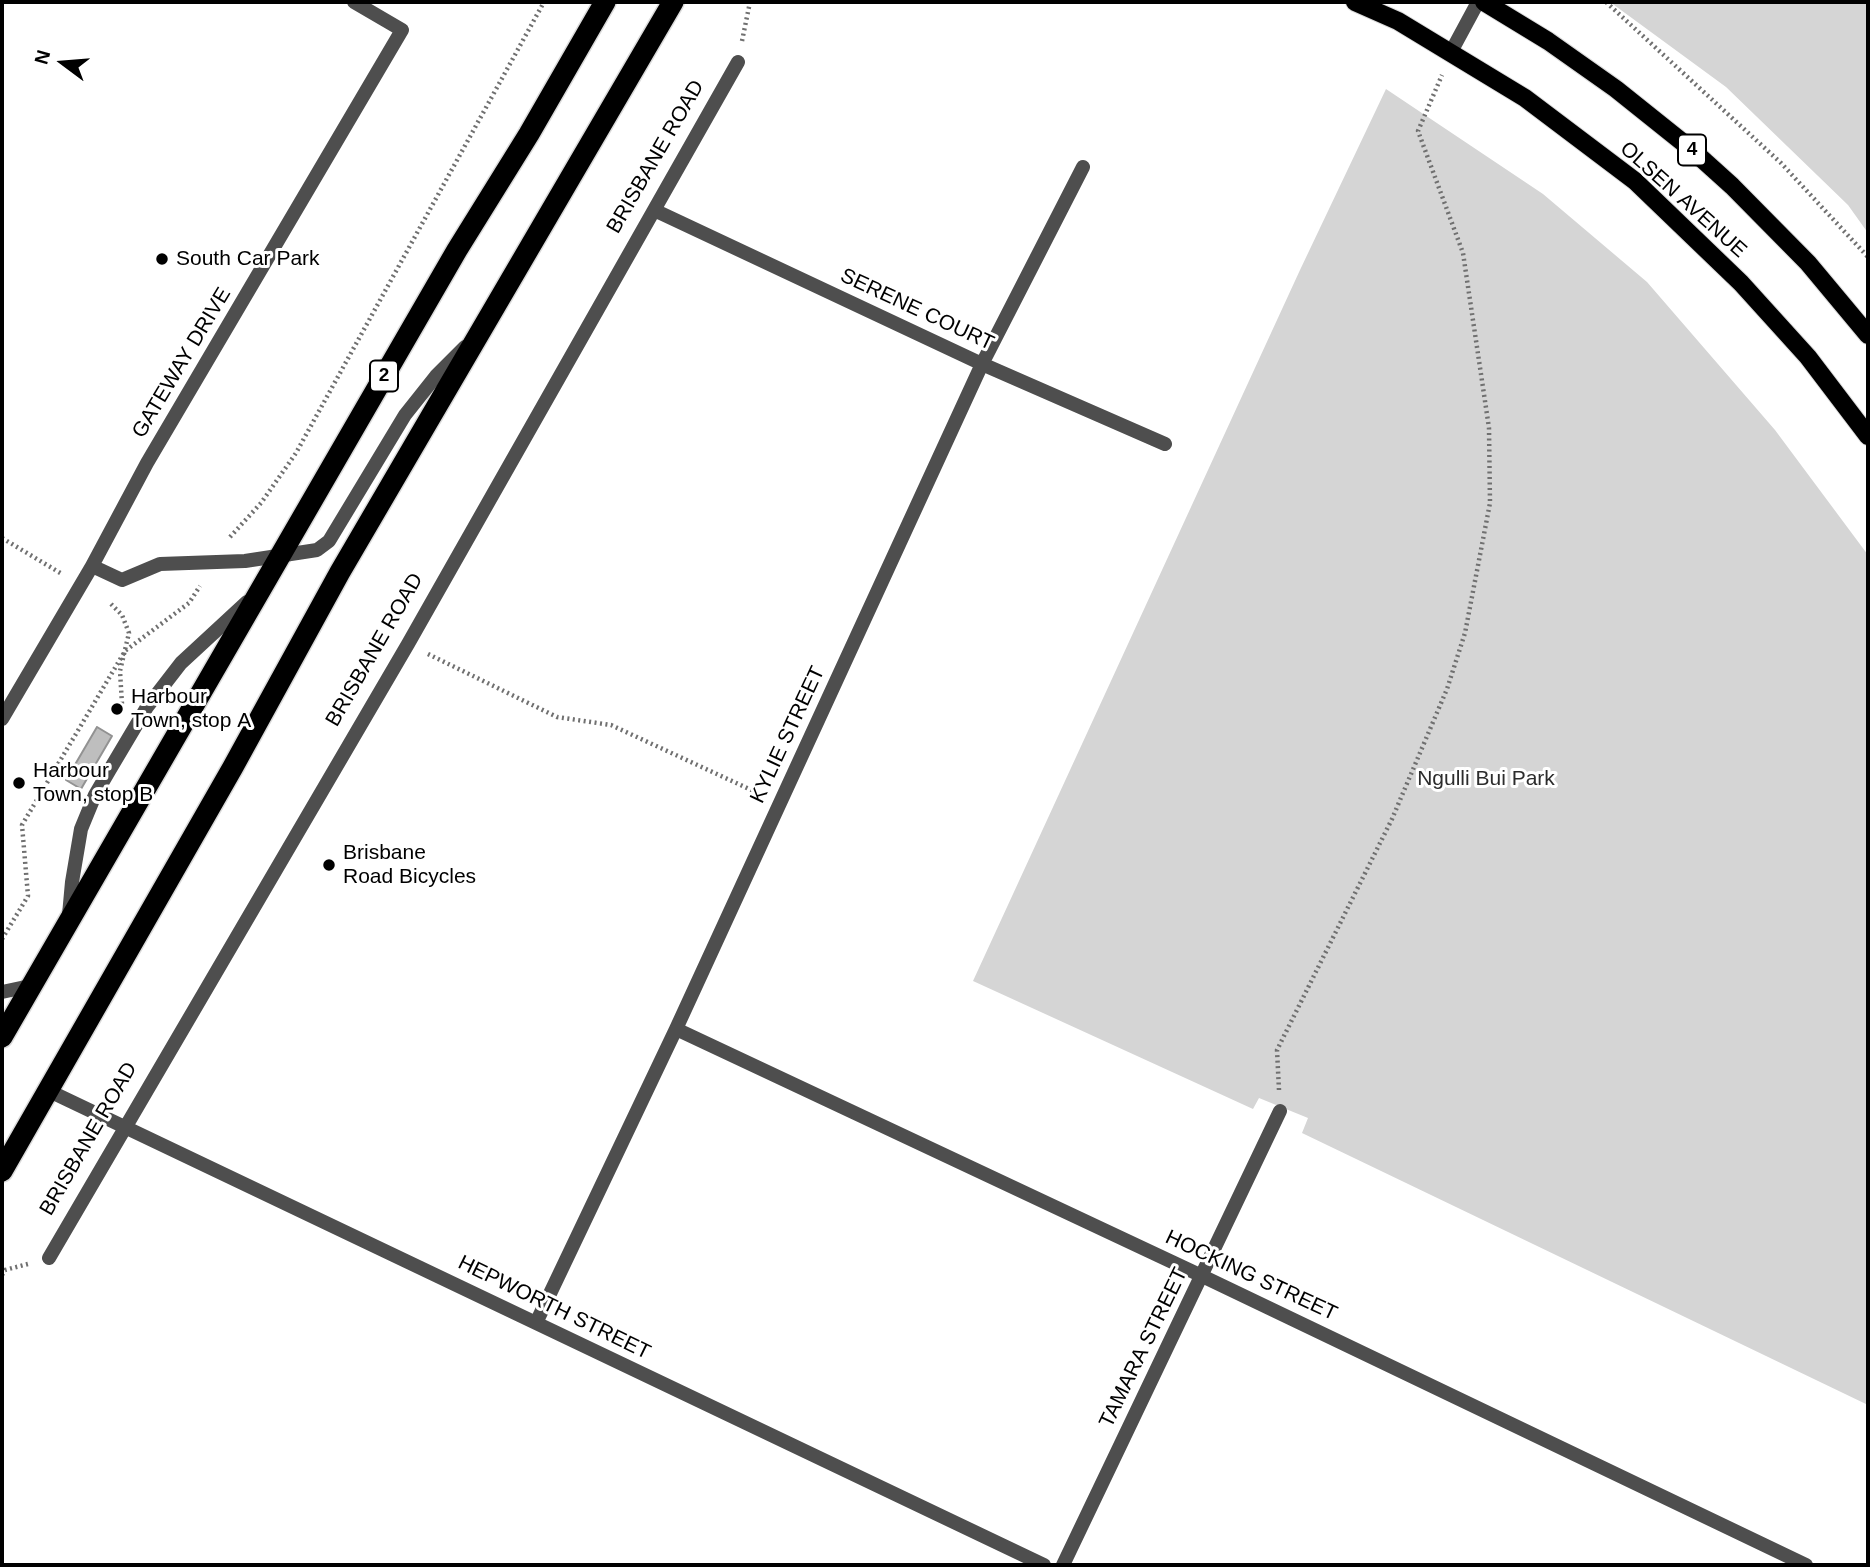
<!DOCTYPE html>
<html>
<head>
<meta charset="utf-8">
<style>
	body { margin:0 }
	#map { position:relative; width:1870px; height:1567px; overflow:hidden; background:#fff; font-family:Helvetica,sans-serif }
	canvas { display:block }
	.frame { position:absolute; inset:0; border:4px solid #000; pointer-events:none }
	.north { position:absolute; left:28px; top:28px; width:70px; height:70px; -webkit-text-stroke:5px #fff; paint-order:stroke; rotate:286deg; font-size:19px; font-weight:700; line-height:28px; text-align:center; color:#000 }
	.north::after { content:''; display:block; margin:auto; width:24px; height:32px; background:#000; clip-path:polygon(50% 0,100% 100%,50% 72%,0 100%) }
</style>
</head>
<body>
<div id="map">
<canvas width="1870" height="1567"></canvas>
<div class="frame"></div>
<div class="north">N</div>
</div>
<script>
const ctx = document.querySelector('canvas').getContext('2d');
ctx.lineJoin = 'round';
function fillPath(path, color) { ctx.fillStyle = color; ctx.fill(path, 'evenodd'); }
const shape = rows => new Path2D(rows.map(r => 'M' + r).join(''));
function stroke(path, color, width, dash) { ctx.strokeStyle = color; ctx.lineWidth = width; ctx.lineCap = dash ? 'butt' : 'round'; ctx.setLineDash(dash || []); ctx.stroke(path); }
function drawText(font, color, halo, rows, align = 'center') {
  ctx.font = font + ' Helvetica,sans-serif'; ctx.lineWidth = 6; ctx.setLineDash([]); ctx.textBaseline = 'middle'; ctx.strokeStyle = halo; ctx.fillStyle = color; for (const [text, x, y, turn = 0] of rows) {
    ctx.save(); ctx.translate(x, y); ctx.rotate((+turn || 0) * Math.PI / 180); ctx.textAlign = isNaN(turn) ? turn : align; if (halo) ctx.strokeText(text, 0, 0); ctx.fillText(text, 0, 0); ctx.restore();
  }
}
fillPath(shape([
	[1610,2,1868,2,1868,233,1848,205,1726,87],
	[1386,89,1543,194,1647,282,1775,430,1868,555,1868,1405,1302,1133,1308,1118,1259,1098,1253,1109,973,981,1300,270]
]), '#d5d5d5');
const building = shape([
	[97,727,112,736,81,789,66,780,97,727]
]);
fillPath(building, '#bebebe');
stroke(building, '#929292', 2);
const primary = shape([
	[1355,2,1398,21,1525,98,1635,181,1741,283,1808,357,1868,436],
	[1484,2,1548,41,1616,89,1691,149,1732,186,1808,263,1868,335]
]);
const highway = shape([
	[2,1037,457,250,529,134,605,2],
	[2,1171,233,767,340,572,673,2]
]);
stroke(primary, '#dbdbdb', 20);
stroke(highway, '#dbdbdb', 24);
stroke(shape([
	[1606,2,1781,163,1868,257],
	[742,41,750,2],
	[230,537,261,503,296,453,544,2],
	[2,538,62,574],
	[111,604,122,615,129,633,120,671,122,704],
	[428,654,557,717,611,725,760,794],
	[2,939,28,896,22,825,125,651,189,603,200,586],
	[1279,1090,1277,1050,1392,819,1447,689,1465,633,1490,503,1489,428,1463,253,1418,131,1442,75],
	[2,1275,5,1270,28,1264]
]), '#707070', 4.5, [2, 3.5]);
stroke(shape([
	[92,566,122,580,160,564,245,561,317,550,329,541,405,415,436,376,465,347],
	[2,719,92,566,147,463,402,30,354,2],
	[69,915,72,882,81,829,95,795,109,771,147,707,181,663,247,602],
	[2,992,30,986]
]), '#4e4e4e', 14);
stroke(shape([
	[1451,52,1478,2],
	[654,210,982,364,1165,444],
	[676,1029,1202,1276,1806,1565],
	[47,1090,1044,1565],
	[49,1258,408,644,738,62],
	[536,1323,676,1029,982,364,1083,167],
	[1063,1565,1280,1111]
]), '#4e4e4e', 14);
stroke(primary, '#000', 18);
stroke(highway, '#000', 21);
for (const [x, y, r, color] of [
	[162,259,7,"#000"],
	[117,709,7,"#000"],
	[19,783,7,"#000"],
	[329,865,7,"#000"]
]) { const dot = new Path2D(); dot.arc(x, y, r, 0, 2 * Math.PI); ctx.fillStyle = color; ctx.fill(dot); stroke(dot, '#fff', 2.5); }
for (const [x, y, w] of [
	[1692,150,28],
	[384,376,28]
]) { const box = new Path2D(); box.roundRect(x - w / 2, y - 15.5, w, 31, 5); ctx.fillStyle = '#fff'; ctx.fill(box); stroke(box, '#000', 2); }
drawText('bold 19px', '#000', null, [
	["4",1692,150],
	["2",384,376]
]);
drawText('21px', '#000', '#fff', [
	["BRISBANE ROAD",656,157,-60],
	["OLSEN AVENUE",1683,200,42],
	["SERENE COURT",917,310,25],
	["GATEWAY DRIVE",182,363,-59],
	["BRISBANE ROAD",375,650,-60],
	["KYLIE STREET",788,735,-65],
	["BRISBANE ROAD",89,1139,-60],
	["HOCKING STREET",1251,1276,25],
	["HEPWORTH STREET",554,1308,26],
	["TAMARA STREET",1144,1348,-64]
]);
drawText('21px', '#000', '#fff', [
	["South Car Park",176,259],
	["Harbour",131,697],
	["Town, stop A",131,721],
	["Harbour",33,771],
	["Town, stop B",33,795],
	["Brisbane",343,853],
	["Road Bicycles",343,877]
], 'left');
drawText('21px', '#2c2c2c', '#fff', [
	["Ngulli Bui Park",1486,779]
]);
</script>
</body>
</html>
